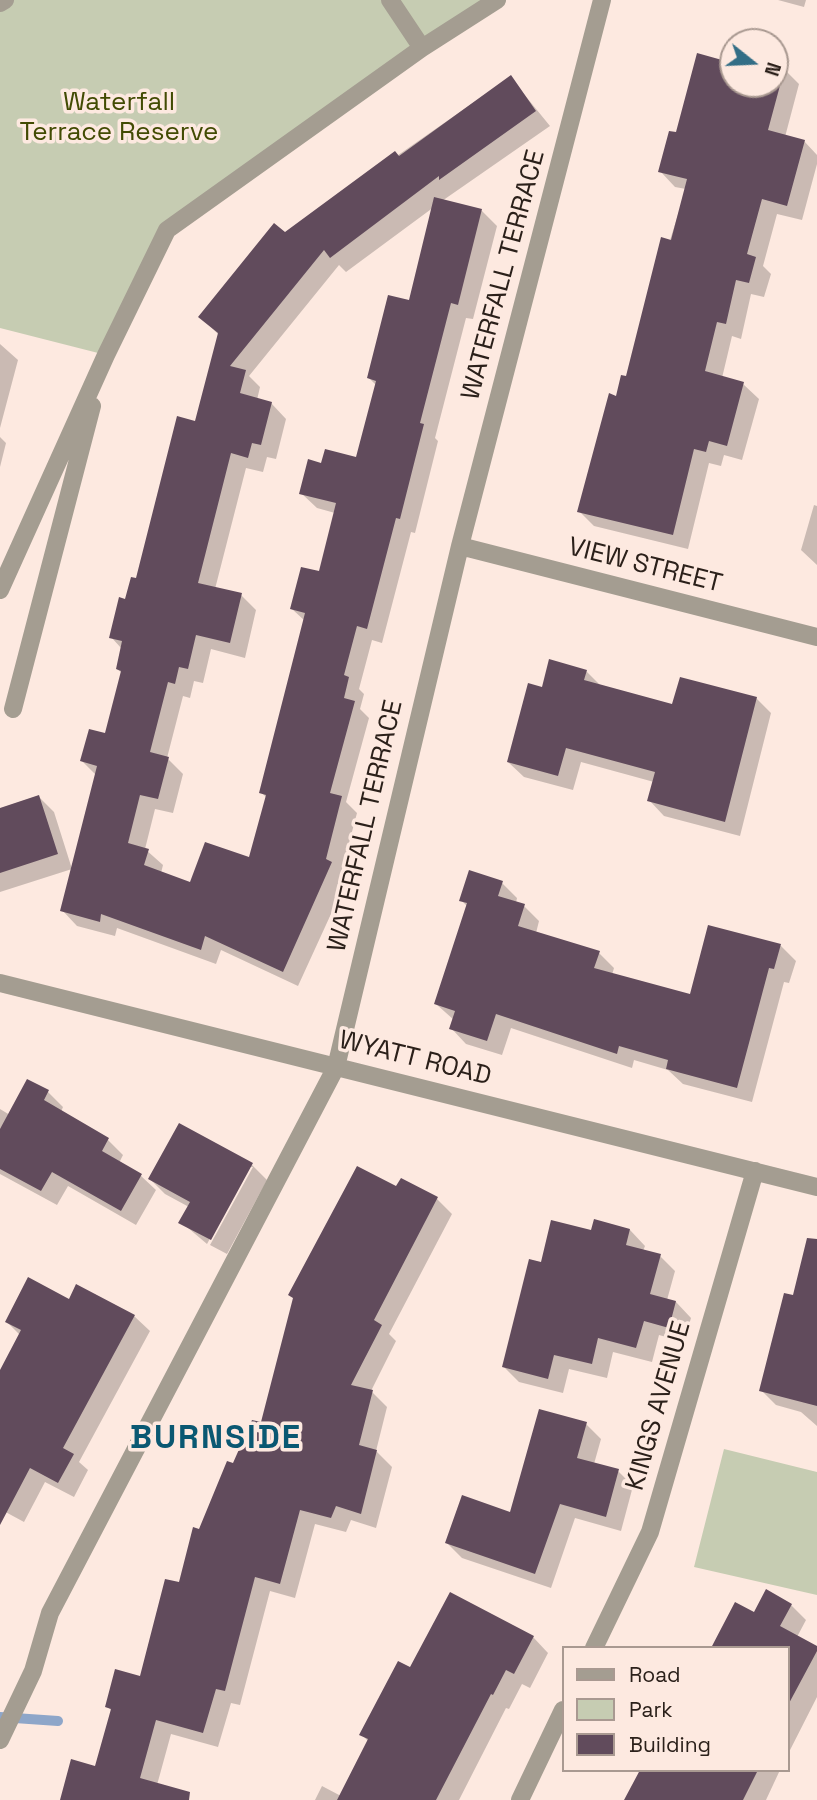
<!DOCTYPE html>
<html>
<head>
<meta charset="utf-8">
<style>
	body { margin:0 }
	#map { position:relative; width:817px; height:1800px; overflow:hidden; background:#fde9e0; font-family:"Space Grotesk",sans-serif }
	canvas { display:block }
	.legend { position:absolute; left:562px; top:1646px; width:228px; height:126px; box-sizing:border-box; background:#fde9e0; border:2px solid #a99991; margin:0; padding:9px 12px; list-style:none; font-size:21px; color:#2b201a }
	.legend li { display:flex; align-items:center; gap:14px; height:35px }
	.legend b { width:35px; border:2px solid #a99991 }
	.north { position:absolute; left:719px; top:28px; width:70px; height:70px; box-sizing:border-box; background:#fde9e0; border:2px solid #a99991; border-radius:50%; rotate:108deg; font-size:19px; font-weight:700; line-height:28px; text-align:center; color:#2b201a }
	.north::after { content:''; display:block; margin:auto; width:24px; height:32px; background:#336e86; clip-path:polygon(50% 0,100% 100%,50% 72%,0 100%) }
</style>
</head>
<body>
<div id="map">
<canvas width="817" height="1800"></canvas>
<ul class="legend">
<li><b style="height:9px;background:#a49d91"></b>Road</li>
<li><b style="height:19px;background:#c6ccb2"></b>Park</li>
<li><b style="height:19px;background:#614b5c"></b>Building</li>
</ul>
<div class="north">N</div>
</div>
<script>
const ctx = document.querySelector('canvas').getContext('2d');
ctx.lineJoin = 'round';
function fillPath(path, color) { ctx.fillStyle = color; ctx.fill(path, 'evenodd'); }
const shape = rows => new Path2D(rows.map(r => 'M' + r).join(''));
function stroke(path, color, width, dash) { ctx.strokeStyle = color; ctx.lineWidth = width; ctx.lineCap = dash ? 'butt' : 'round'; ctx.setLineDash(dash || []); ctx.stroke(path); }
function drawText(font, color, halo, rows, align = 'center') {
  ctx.font = font + ' "Space Grotesk",sans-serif'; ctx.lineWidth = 7; ctx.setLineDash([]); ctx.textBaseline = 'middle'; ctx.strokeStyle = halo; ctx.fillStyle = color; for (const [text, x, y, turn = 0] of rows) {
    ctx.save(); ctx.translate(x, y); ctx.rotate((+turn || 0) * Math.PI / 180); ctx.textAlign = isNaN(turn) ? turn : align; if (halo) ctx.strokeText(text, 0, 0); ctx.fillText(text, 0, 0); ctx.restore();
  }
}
fillPath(shape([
	[5,0,497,0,167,230,106,355,0,328,0,3],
	[724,1449,817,1472,817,1595,694,1567]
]), '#c6ccb2');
fillPath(shape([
	[778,0,806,0,804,7],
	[733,55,733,84,775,84,775,66,784,69,799,84,785,137,804,141,817,155,817,164,802,220,777,214,763,266,771,274,764,297,751,294,741,339,732,336,722,378,743,384,759,399,742,460,724,455,721,466,709,463,688,549,594,526,579,511,617,398,627,378,686,189,675,187,660,171,677,135,723,62],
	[510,77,550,126,442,201,482,211,497,226,473,319,466,318,435,438,438,441,415,533,411,532,382,643,372,640,359,689,364,694,360,709,369,718,346,802,357,813,341,873,347,879,298,986,221,950,216,964,117,928,115,936,77,926,62,910,96,775,82,761,106,735,122,673,117,669,122,649,111,637,137,581,196,423,219,335,200,316,285,234],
	[434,207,410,302,369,378,376,385,357,459,323,465,301,493,317,508,335,513,320,573,292,609,305,621,261,792,267,798,250,860,191,885,161,873,163,865,145,849,155,809,173,813,183,774,167,758,183,696,190,698,194,681,203,683,211,649,245,658,256,610,241,595,215,589,246,468,263,472,267,457,276,459,286,419,271,403,257,400,260,387,249,376,339,265,346,272],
	[0,344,18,360,0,428],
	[0,437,6,443,0,467],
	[814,505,817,506,817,565,801,550],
	[586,671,602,687,674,707,756,698,771,713,740,836,664,816,649,800,654,782,581,762,573,790,524,777,508,762,543,689],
	[39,797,54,812,72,869,0,892,0,810],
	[502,883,517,898,516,903,524,906,539,921,536,933,599,953,614,968,612,975,692,996,710,927,781,946,796,961,789,983,784,982,752,1102,683,1084,668,1070,634,1060,632,1068,511,1028,502,1055,466,1044,451,1028,454,1020,436,1004,468,907,461,900],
	[28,1081,48,1092,63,1107,61,1112,108,1140,123,1155,119,1163,140,1175,156,1190,136,1225,68,1186,57,1205,0,1174,0,1109,10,1115],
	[252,1165,267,1180,227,1254,210,1245,253,1167,249,1167,207,1244,181,1222,189,1207,165,1194,150,1179],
	[397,1188,437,1199,452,1214,389,1334,396,1341,371,1391,387,1407,376,1451,392,1467,376,1528,351,1520,346,1532,315,1524,295,1598,270,1591,240,1705,231,1703,218,1747,171,1734,157,1785,171,1800,62,1800,96,1768,112,1711,107,1706,141,1678,200,1531,234,1465,262,1424],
	[630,1230,645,1246,643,1251,660,1256,675,1271,667,1300,676,1302,691,1318,684,1342,659,1335,652,1362,613,1352,607,1378,569,1369,563,1393,519,1382,504,1367,542,1264,592,1232],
	[817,1281,817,1426,801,1412,776,1405,761,1390,794,1297],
	[70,1301,134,1316,150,1331,79,1462,88,1470,74,1497,45,1482,24,1522,0,1509,0,1374,20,1335,7,1322],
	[586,1424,601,1439,594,1464,618,1471,633,1486,621,1531,575,1518,551,1588,462,1558,447,1543,511,1514],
	[791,1605,806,1620,797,1637,817,1648,817,1697,787,1756,787,1648,755,1614],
	[533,1637,548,1653,530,1688,522,1684,509,1709,506,1708,459,1800,315,1800,322,1786,341,1796,369,1742,361,1734,411,1670],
	[642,1770,780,1770,766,1800,626,1800]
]), '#0003');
stroke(shape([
	[0,1717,58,1721]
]), '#8ea6c9', 10);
fillPath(shape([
	[724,51,733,54,733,84,775,84,775,65,785,67,768,130,805,140,787,206,762,199,747,254,756,257,749,283,736,280,726,324,717,322,705,371,744,382,727,446,709,441,706,452,694,449,673,535,577,512,609,393,616,396,621,375,626,376,661,237,671,240,687,179,658,172,669,131,676,132,697,53,722,60],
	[511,75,536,111,439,180,439,176,330,258,324,250,230,366,246,370,240,393,272,402,261,445,252,443,248,458,231,453,198,583,242,593,230,643,196,635,188,669,179,667,175,684,168,682,150,752,169,757,158,799,140,795,128,843,149,849,144,865,190,882,205,842,249,857,266,795,259,793,305,613,290,609,301,567,319,571,336,503,299,494,308,459,321,463,325,449,356,457,376,381,367,378,388,295,409,300,434,197,482,209,458,305,451,303,420,423,424,424,400,519,396,518,367,629,357,626,344,675,349,677,344,698,355,701,330,793,342,796,326,859,332,862,283,972,205,936,201,950,101,914,100,922,60,911,97,766,80,761,89,729,105,733,121,671,116,669,122,641,109,638,119,597,125,599,131,577,136,578,177,416,195,421,218,333,198,317,274,223,285,232,395,151,399,156],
	[549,659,587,670,584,680,672,704,680,677,757,697,725,822,647,801,655,772,566,748,558,776,507,762,528,683,542,687],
	[39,795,58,854,0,873,0,808],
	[469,870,503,881,498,896,525,904,518,926,600,951,594,968,690,994,708,925,781,944,774,969,769,968,737,1088,666,1069,668,1060,619,1046,617,1054,496,1014,487,1041,449,1029,455,1011,434,1004,467,903,459,901],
	[27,1079,49,1090,44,1100,109,1138,102,1151,142,1174,121,1211,52,1172,41,1191,0,1169,0,1129],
	[179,1123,253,1163,211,1240,178,1223,190,1202,148,1179],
	[357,1166,396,1186,401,1178,438,1197,374,1320,382,1325,351,1385,373,1390,359,1445,377,1450,361,1514,336,1506,331,1518,300,1510,280,1584,255,1577,225,1691,216,1689,203,1733,156,1720,140,1778,190,1792,189,1800,60,1800,71,1759,95,1766,111,1709,105,1707,115,1669,140,1676,165,1579,179,1582,193,1527,199,1529,227,1461,233,1463,252,1420,261,1422,293,1298,288,1295],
	[594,1219,630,1229,626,1245,661,1254,650,1294,676,1301,669,1328,644,1321,636,1348,598,1338,592,1364,554,1355,548,1379,502,1367,529,1259,541,1262,551,1220,591,1230],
	[807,1238,817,1239,817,1406,759,1391,784,1293,793,1295],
	[28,1277,69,1299,76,1284,135,1315,63,1448,74,1454,58,1483,30,1468,0,1525,0,1370,21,1330,5,1322],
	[539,1409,587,1422,577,1458,619,1469,606,1517,560,1504,535,1574,445,1543,462,1495,510,1512],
	[766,1589,792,1604,780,1626,817,1646,817,1651,787,1707,787,1648,711,1648,735,1602,754,1612],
	[450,1592,534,1636,514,1674,506,1670,493,1695,491,1694,436,1800,337,1800,368,1739,359,1735,398,1661,410,1667],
	[640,1770,758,1770,743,1800,624,1800]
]), '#614b5c');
stroke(shape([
	[390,0,422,48],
	[0,3,5,0],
	[460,546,817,637],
	[0,590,106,355,167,230,422,48,497,0],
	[13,709,92,406],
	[0,983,817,1187],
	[594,1648,650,1532,755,1171],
	[0,1740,33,1671,50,1613,336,1067,460,546,602,0],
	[520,1800,563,1710]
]), '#a49d91', 18);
drawText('26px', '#424b03', '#fde9e0', [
	["Waterfall",119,103],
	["Terrace Reserve",119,133]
]);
drawText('26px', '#2b201a', '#fde9e0', [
	["WATERFALL TERRACE",504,275,-75],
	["VIEW STREET",645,566,14],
	["WATERFALL TERRACE",366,826,-77],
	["WYATT ROAD",415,1059,14],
	["KINGS AVENUE",659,1406,-74]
]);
ctx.letterSpacing = '2px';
drawText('bold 33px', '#0a5872', '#fde9e0', [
	["BURNSIDE",216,1439]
]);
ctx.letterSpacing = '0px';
</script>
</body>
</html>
